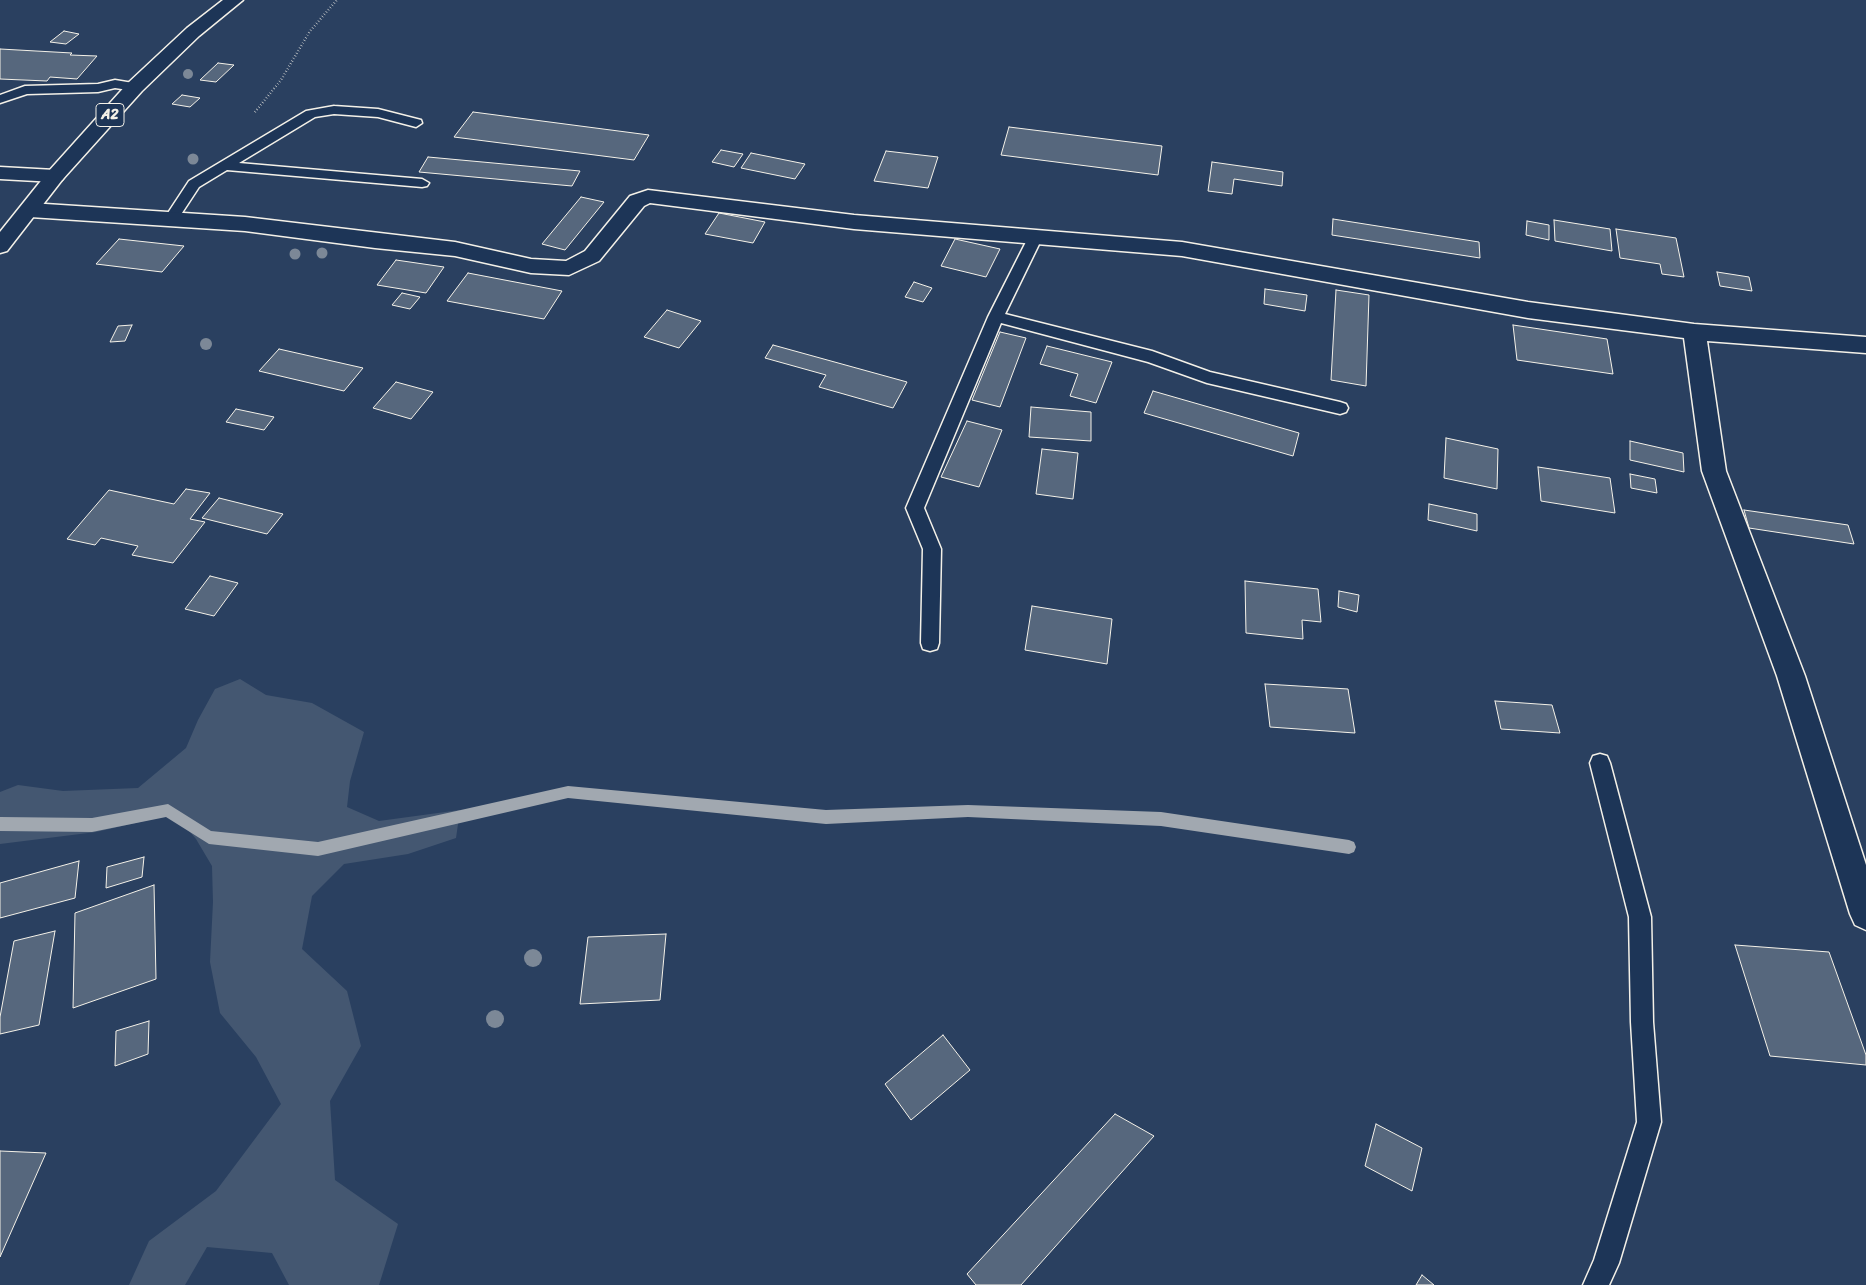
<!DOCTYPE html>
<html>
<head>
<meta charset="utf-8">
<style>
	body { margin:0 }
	canvas { display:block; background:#2a4060 }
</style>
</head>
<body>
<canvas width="1866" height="1285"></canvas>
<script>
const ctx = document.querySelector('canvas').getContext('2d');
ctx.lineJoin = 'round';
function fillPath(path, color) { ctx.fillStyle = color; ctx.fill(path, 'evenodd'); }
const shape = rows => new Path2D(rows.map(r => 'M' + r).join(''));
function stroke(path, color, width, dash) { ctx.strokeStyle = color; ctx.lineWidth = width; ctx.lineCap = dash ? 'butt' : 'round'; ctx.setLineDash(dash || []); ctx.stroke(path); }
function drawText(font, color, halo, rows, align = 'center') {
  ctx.font = font + ' Sriracha,sans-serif'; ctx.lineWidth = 4; ctx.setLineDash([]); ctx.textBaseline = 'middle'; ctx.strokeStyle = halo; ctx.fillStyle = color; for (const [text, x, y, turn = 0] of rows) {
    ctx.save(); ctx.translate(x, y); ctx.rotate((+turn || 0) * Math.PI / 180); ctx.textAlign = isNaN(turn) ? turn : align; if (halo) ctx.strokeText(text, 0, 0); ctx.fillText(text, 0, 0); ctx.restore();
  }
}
fillPath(shape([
	[240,679,266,695,312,703,364,732,350,781,347,807,379,821,460,810,456,838,408,854,344,864,312,896,302,949,347,991,361,1046,330,1101,335,1180,398,1224,379,1285,289,1285,272,1253,207,1247,185,1285,129,1285,149,1241,216,1191,281,1104,256,1057,220,1013,210,962,213,902,212,866,196,839,175,814,96,832,0,844,0,792,18,785,63,791,138,788,186,748,198,720,215,689]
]), '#445771');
fillPath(shape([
	[568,786,826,810,968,805,1161,812,1349,840,1354,842,1356,847,1354,852,1349,854,1161,826,968,817,826,824,568,798,318,856,209,844,166,817,92,832,0,831,0,817,92,818,168,804,211,831,318,842,568,786]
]), '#a1a8b0');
const building = shape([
	[64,31,79,34,66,44,50,42,64,31],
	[0,49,72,53,70,55,97,56,77,79,50,77,47,81,0,79,0,49],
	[218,63,234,65,216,82,200,80,218,63],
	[182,95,200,98,190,107,172,104,182,95],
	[473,112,649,135,634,160,454,137,473,112],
	[1009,127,1162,146,1158,175,1001,155,1009,127],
	[721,150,743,154,734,167,712,162,721,150],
	[886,151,938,157,928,188,874,181,886,151],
	[751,153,805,164,795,179,741,168,751,153],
	[428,157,580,171,572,186,419,172,428,157],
	[1212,162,1283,172,1282,186,1234,179,1232,194,1208,191,1212,162],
	[581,197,604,202,565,250,542,244,581,197],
	[719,213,765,222,753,243,705,234,719,213],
	[1333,219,1479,242,1480,258,1332,235,1333,219],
	[1554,220,1610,229,1612,251,1555,241,1554,220],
	[1527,221,1549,225,1549,240,1526,235,1527,221],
	[1616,229,1676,238,1684,277,1662,274,1660,264,1620,258,1616,229],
	[119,239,184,246,162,272,96,264,119,239],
	[955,239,1000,249,986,277,941,266,955,239],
	[396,260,444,267,426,293,377,285,396,260],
	[1717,272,1749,277,1752,291,1720,286,1717,272],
	[468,273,562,291,544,319,447,301,468,273],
	[914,282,932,288,923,302,905,297,914,282],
	[1265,289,1307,295,1305,311,1264,304,1265,289],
	[1336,290,1369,295,1366,386,1331,380,1336,290],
	[402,293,420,297,410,309,392,305,402,293],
	[667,310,701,321,679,348,644,337,667,310],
	[132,325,125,341,110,342,118,326,132,325],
	[1513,325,1607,339,1613,374,1517,360,1513,325],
	[1000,332,1026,338,1000,407,972,400,1000,332],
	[773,345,907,382,893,408,819,387,826,375,765,358,773,345],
	[1047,346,1112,362,1096,403,1070,396,1078,374,1040,364,1047,346],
	[279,349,363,368,344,391,259,371,279,349],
	[396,382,433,392,411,419,373,408,396,382],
	[1153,391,1299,433,1293,456,1144,413,1153,391],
	[1031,407,1091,412,1091,441,1029,437,1031,407],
	[236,409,274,417,264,430,226,422,236,409],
	[967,421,1002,430,979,487,941,477,967,421],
	[1446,438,1498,449,1497,489,1444,478,1446,438],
	[1630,441,1683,453,1684,472,1630,460,1630,441],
	[1042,449,1078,453,1073,499,1036,494,1042,449],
	[1538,467,1610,478,1615,513,1541,501,1538,467],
	[1630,474,1655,479,1657,493,1631,488,1630,474],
	[186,489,210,493,190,519,205,522,173,563,132,555,138,546,101,538,95,545,67,539,109,490,174,504,186,489],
	[219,498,283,514,267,534,202,518,219,498],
	[1429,504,1477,514,1477,531,1428,520,1429,504],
	[1744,510,1848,525,1854,544,1749,528,1744,510],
	[210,576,238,583,214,616,185,609,210,576],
	[1245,581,1318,589,1321,622,1302,620,1303,639,1246,633,1245,581],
	[1339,591,1359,595,1357,612,1338,607,1339,591],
	[1032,606,1112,619,1107,664,1025,650,1032,606],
	[1265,684,1348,689,1355,733,1270,727,1265,684],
	[1495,701,1552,705,1560,733,1501,729,1495,701],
	[144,857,142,877,106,888,107,867,144,857],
	[79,861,75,898,0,918,0,883,79,861],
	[154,885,156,979,73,1008,75,913,154,885],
	[55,931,39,1025,0,1034,0,1017,14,941,55,931],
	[666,934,660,1000,580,1004,588,937,666,934],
	[1735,945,1829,952,1866,1055,1866,1065,1770,1056,1735,945],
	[149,1021,148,1054,115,1066,116,1031,149,1021],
	[943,1035,970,1070,911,1120,885,1084,943,1035],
	[1115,1114,1154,1136,1021,1285,976,1285,967,1274,1115,1114],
	[1376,1124,1422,1148,1412,1191,1365,1166,1376,1124],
	[0,1151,46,1153,0,1257,0,1151],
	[1422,1275,1434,1285,1416,1285,1422,1275]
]);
fillPath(building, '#56677d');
stroke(building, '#f4f1e8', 1);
const service = shape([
	[115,80,139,84,141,87,135,91,115,88,98,92,27,94,0,103,0,95,25,86,98,84,115,80],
	[334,106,378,109,421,120,422,123,416,127,378,117,334,114,315,117,239,163,422,179,429,183,427,186,422,187,227,170,199,187,176,222,166,222,164,219,189,181,306,111,334,106],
	[1035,233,1040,235,1042,238,1005,314,1152,351,1210,372,1340,402,1346,404,1348,408,1346,412,1340,414,1207,383,1148,362,1001,323,924,508,941,549,939,643,937,649,930,651,923,649,921,643,923,549,906,508,988,317,1028,238,1030,235,1035,233],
	[1600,754,1607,756,1610,763,1651,917,1653,1022,1661,1122,1619,1263,1609,1285,1583,1285,1594,1260,1637,1122,1631,1022,1629,917,1590,763,1593,756,1600,754]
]);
const minor = shape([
	[0,167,55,170,62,172,65,176,62,180,55,182,0,179,0,167],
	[648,190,854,215,1182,242,1528,302,1694,324,1866,337,1866,353,1707,341,1726,471,1805,676,1866,865,1866,930,1855,925,1850,914,1777,676,1702,471,1684,338,1528,318,1182,256,854,229,650,203,644,206,599,261,569,275,531,273,455,256,375,248,245,231,30,217,23,215,20,210,23,205,30,203,245,217,455,242,531,259,566,261,585,251,630,196,648,190]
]);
const primary = shape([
	[223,0,243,0,199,36,142,91,62,180,7,251,0,253,0,232,48,172,128,83,187,28,223,0]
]);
stroke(service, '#f4f1e8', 3);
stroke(minor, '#f4f1e8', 3);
stroke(primary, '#f4f1e8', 3);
stroke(shape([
	[255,112,281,80,310,31,337,0]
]), '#f4f1e8', 2.5, [0.5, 2.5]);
fillPath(service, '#1d3557');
fillPath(minor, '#1d3557');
fillPath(primary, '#1d3557');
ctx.fillStyle = '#7c8897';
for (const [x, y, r] of [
	[188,74,5],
	[193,159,5.5],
	[322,253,5.5],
	[295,254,5.5],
	[206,344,6],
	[533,958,9],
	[495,1019,9]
]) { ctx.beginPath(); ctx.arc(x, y, r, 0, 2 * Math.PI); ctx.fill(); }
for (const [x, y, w] of [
	[110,115,28]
]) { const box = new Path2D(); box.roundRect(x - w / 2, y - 11.5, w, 23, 4); ctx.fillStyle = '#1d3557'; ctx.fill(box); stroke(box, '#f4f1e8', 1); }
drawText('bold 14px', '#f4f1e8', null, [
	["A2",110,115]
]);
</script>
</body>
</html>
